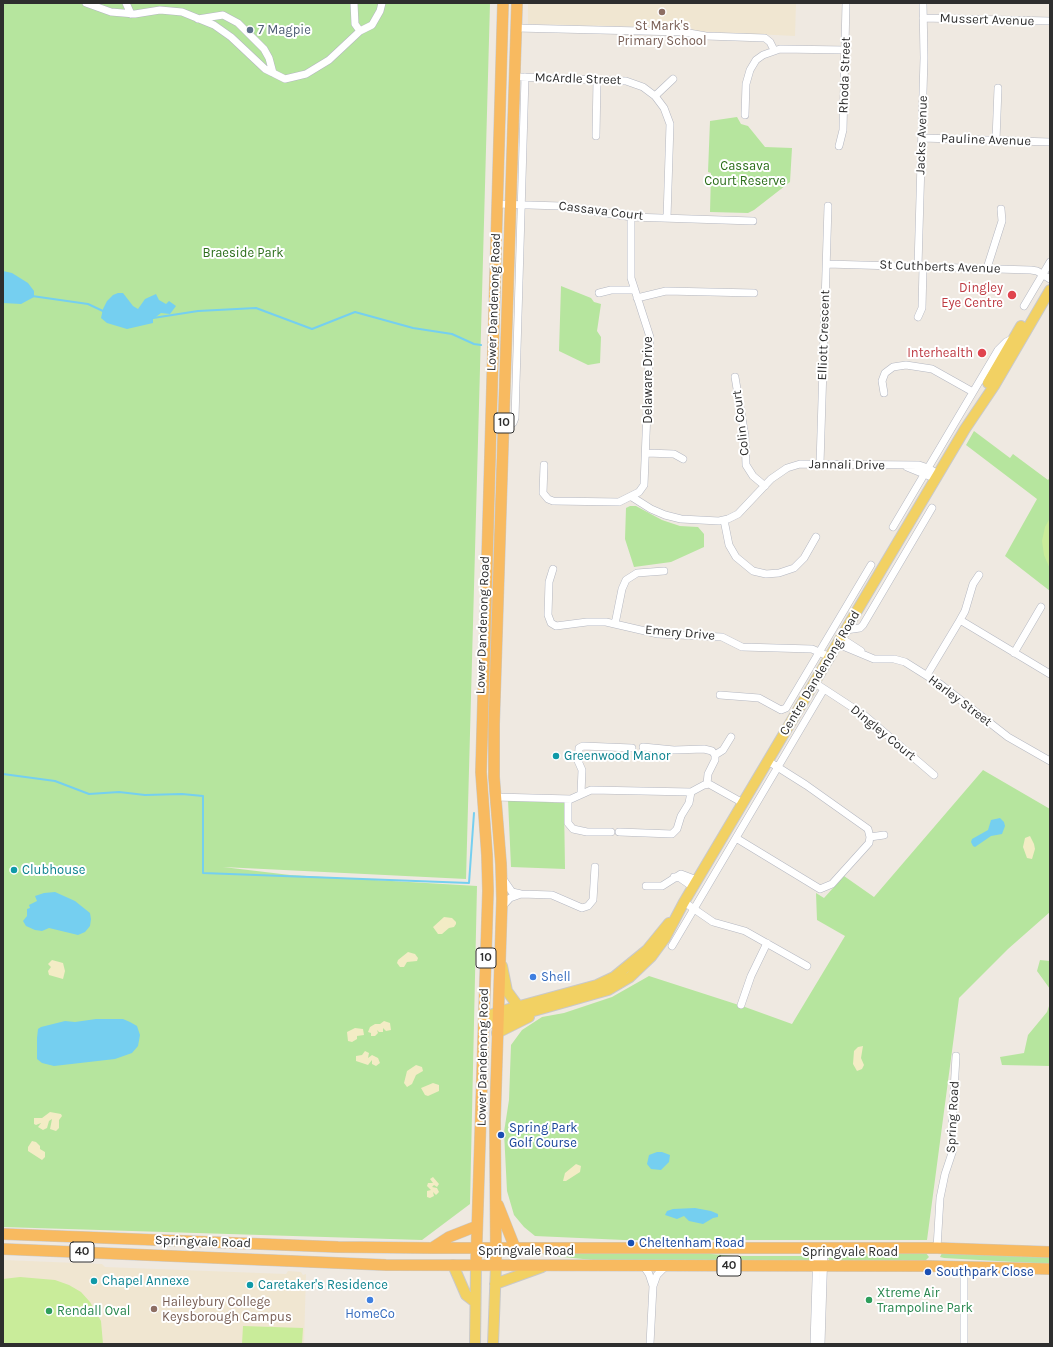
<!DOCTYPE html>
<html>
<head>
<meta charset="utf-8">
<style>
	body { margin:0 }
	#map { position:relative; width:1053px; height:1347px; overflow:hidden; background:#efe9e1; font-family:Karla,sans-serif }
	canvas { display:block }
	.frame { position:absolute; inset:0; border:4px solid #2e2e2e; pointer-events:none }
</style>
</head>
<body>
<div id="map">
<canvas width="1053" height="1347"></canvas>
<div class="frame"></div>
</div>
<script>
const ctx = document.querySelector('canvas').getContext('2d');
ctx.lineJoin = 'round';
function fillPath(path, color) { ctx.fillStyle = color; ctx.fill(path, 'evenodd'); }
const shape = rows => new Path2D(rows.map(r => 'M' + r).join(''));
function stroke(path, color, width, dash) { ctx.strokeStyle = color; ctx.lineWidth = width; ctx.lineCap = dash ? 'butt' : 'round'; ctx.setLineDash(dash || []); ctx.stroke(path); }
function drawText(font, color, halo, rows, align = 'center') {
  ctx.font = font + ' Karla,sans-serif'; ctx.lineWidth = 4; ctx.setLineDash([]); ctx.textBaseline = 'middle'; ctx.strokeStyle = halo; ctx.fillStyle = color; for (const [text, x, y, turn = 0] of rows) {
    ctx.save(); ctx.translate(x, y); ctx.rotate((+turn || 0) * Math.PI / 180); ctx.textAlign = isNaN(turn) ? turn : align; if (halo) ctx.strokeText(text, 0, 0); ctx.fillText(text, 0, 0); ctx.restore();
  }
}
fillPath(shape([
	[528,3,796,3,795,36,694,31,691,28,528,24],
	[3,1260,102,1264,105,1267,286,1274,288,1271,301,1272,303,1275,306,1274,304,1344,3,1344]
]), '#f0e6d1');
fillPath(shape([
	[3,3,490,3,466,879,223,867,290,875,477,886,470,1204,422,1240,3,1227],
	[737,117,741,124,748,126,765,147,792,148,790,182,754,210,748,213,710,212,711,173,708,172,710,121],
	[561,286,591,298,594,302,601,304,597,331,601,337,600,363,588,365,559,351],
	[974,431,1010,458,1013,454,1048,480,1050,477,1050,591,1005,556,1037,499,966,445],
	[630,506,636,506,662,520,680,526,698,527,704,534,704,547,671,562,634,567,625,539,626,508],
	[983,770,1050,809,1050,912,1008,949,959,998,927,1240,624,1240,535,1236,524,1227,514,1215,507,1191,504,1132,509,1100,511,1045,522,1030,542,1017,564,1013,612,997,649,976,745,1007,792,1024,845,936,817,920,816,893,824,898,844,876,874,897],
	[508,800,564,803,565,869,511,867],
	[1040,960,1050,961,1050,989,1037,971],
	[1050,1003,1050,1066,1002,1065,1000,1057,1024,1053,1028,1035,1047,1012],
	[543,1253,699,1253,735,1256,808,1256,813,1259,811,1260,603,1261,543,1255],
	[841,1253,926,1253,929,1257,925,1261,830,1261,828,1258,829,1256],
	[942,1253,1050,1256,1050,1264,944,1258,940,1257]
]), '#b6e59e');
fillPath(shape([
	[1030,836,1034,844,1035,849,1032,859,1027,858,1023,847,1025,838],
	[444,917,452,918,456,922,456,924,454,927,449,928,442,934,438,934,433,927],
	[408,952,415,954,418,958,417,961,407,962,404,967,400,967,397,963,398,960],
	[52,960,63,963,65,971,63,979,49,975,48,971,51,967,48,964],
	[384,1021,390,1023,391,1030,386,1031,383,1028,383,1032,379,1032,377,1030,378,1033,375,1036,371,1036,371,1033,368,1032,370,1027,375,1024,380,1024],
	[355,1028,363,1029,364,1035,357,1036,357,1039,352,1042,348,1041,347,1032],
	[863,1046,861,1058,864,1065,862,1069,857,1071,853,1064,854,1051,858,1047],
	[365,1051,369,1053,368,1058,372,1055,378,1058,380,1063,376,1066,372,1064,372,1060,368,1065,356,1061,356,1056,362,1055],
	[416,1065,422,1067,423,1071,416,1075,412,1084,407,1087,404,1083,407,1071],
	[433,1083,439,1085,439,1091,428,1096,425,1095,421,1088],
	[50,1112,61,1114,62,1116,59,1120,59,1128,56,1131,50,1129,52,1119,49,1121,47,1128,43,1130,38,1127,41,1123,36,1125,34,1124,34,1118,42,1118],
	[32,1141,36,1142,40,1146,40,1149,45,1152,45,1157,42,1160,28,1151,28,1147],
	[576,1164,581,1166,580,1172,566,1181,563,1181,565,1173],
	[433,1177,439,1184,437,1187,434,1185,432,1187,437,1188,439,1192,436,1195,433,1192,434,1196,430,1198,427,1197,427,1191,431,1190,427,1186,428,1183,433,1183,430,1179]
]), '#f3ecc5');
fillPath(shape([
	[1050,518,1050,569,1044,555,1042,541,1045,527],
	[20,1277,55,1280,69,1285,81,1292,90,1302,101,1321,103,1344,3,1344,3,1279],
	[243,1326,303,1328,302,1344,242,1344]
]), '#c9ec9a');
fillPath(shape([
	[3,271,12,273,28,283,34,291,34,297,21,304,3,303],
	[118,293,123,293,133,306,138,309,145,299,156,294,159,300,166,304,169,301,176,306,170,314,161,313,153,319,153,323,127,329,107,323,101,318,103,309,107,301,113,295],
	[1000,818,1004,822,1005,826,1002,834,991,836,975,847,973,846,971,842,972,839,988,830,991,820],
	[55,892,75,901,90,913,91,919,90,926,85,932,78,935,49,928,42,931,35,930,26,926,23,921,27,916,27,909,30,908,29,905,37,901,35,896,44,893],
	[96,1019,123,1019,130,1022,137,1026,140,1035,138,1046,132,1053,115,1059,54,1066,42,1063,37,1059,37,1038,38,1029,41,1027,65,1021,75,1022],
	[657,1152,662,1152,670,1155,669,1162,661,1170,651,1169,647,1164,649,1155],
	[695,1208,711,1211,718,1214,718,1217,713,1218,703,1224,689,1221,684,1216,677,1219,665,1215,667,1211,673,1209]
]), '#75cff0');
stroke(shape([
	[32,296,88,304,105,312],
	[153,318,198,311,256,308,312,329,355,312,413,328,452,334,474,344,481,345],
	[3,774,55,781,89,794,119,792,145,795,182,794,203,796,203,873,469,883,474,813]
]), '#75cff0', 2);
const minor = shape([
	[86,3,111,12,135,14,160,10,182,12,214,25,231,37,265,69,285,79,306,74,329,60,360,31,372,25,380,11,382,3],
	[126,3,131,14],
	[354,3,355,24,360,31],
	[923,18,1050,21],
	[198,19,223,15,238,23,264,49,269,58,273,73],
	[516,28,683,32,706,36,765,38,770,42,774,50],
	[521,77,626,81,643,87,655,96,664,108,670,124,667,218],
	[655,96,673,79],
	[745,115,746,84,750,70,756,60,763,55,780,49,846,50],
	[596,136,597,80],
	[922,138,1050,142],
	[996,140,998,88],
	[839,146,843,130,846,3],
	[497,204,561,206,631,217,753,221],
	[827,264,1031,270,1037,271,1050,279],
	[918,266,924,58,923,3],
	[987,268,1002,221,1001,209],
	[599,293,611,290,634,290],
	[637,298,666,291,754,293],
	[1024,306,1050,262],
	[918,317,922,308,923,267],
	[735,377,745,436,746,465,753,476,765,486],
	[884,393,882,381,885,373,893,367,906,365,932,369,973,392],
	[504,428,513,423,515,418,525,77],
	[647,453,674,454,683,459],
	[820,464,828,206],
	[544,465,543,493,548,499,553,501,619,502,639,492,644,485,650,337,631,278,631,217],
	[907,467,929,476],
	[632,497,651,509,665,515,681,519,719,521,728,519,738,514,771,479,787,468,800,464,919,465,928,468,933,471,936,477],
	[724,520,729,545,736,557,753,571,766,574,779,573,794,568,804,558,816,537],
	[893,527,998,350,1006,342,1014,338],
	[553,569,549,582,548,615,551,623,556,626,587,622,606,622,658,634,722,637,742,647,812,649,830,657],
	[960,620,965,611,973,584,979,575],
	[615,624,622,589,626,580,637,573,664,571],
	[846,630,860,628,863,625,932,508],
	[841,638,861,651],
	[838,644,874,659,894,659,905,662,940,684,1008,737,1050,761],
	[1014,653,1041,607],
	[927,675,960,620,1050,674],
	[815,683,864,715,934,775],
	[720,695,759,698,781,710,786,708,871,565],
	[643,747,674,750,704,749,712,751,715,755,715,760,708,774,707,784],
	[715,755,723,750,731,737],
	[581,793,582,770,578,761,579,748,583,746,632,748],
	[495,797,571,799,591,790,691,792,704,785,709,784,743,803],
	[568,799,568,823,573,829,587,832,611,832],
	[619,832,672,834,677,829,681,816,689,803,691,792],
	[870,837,884,835],
	[736,838,820,889,832,884,869,843,870,837,868,829,806,785,768,761],
	[674,877,680,878,693,887],
	[503,879,512,892,521,894,552,895,582,908,588,906,593,900,595,867],
	[646,886,662,886,681,874,697,880],
	[684,902,713,922,745,931,807,966],
	[502,907,510,898,521,894],
	[672,946,824,689],
	[741,1005,751,976,767,943],
	[937,1248,940,1198,945,1174,953,1150,952,1126,956,1056],
	[643,1265,649,1274,653,1286],
	[650,1344,653,1286,657,1275,667,1265],
	[814,1344,817,1248],
	[821,1344,824,1249],
	[964,1344,964,1266]
]);
const primary = shape([
	[988,383,1021,326],
	[502,966,507,991,518,1006],
	[484,1018,498,1012,597,985,614,977,647,950,669,923],
	[484,1025,608,990,630,977,651,957,665,938,684,902,965,429,994,386,1050,290],
	[497,1033,529,1017],
	[453,1265,466,1295,475,1302],
	[495,1284,542,1267],
	[475,1344,476,1265],
	[493,1344,496,1265]
]);
const trunk = shape([
	[498,1205,515,1248],
	[3,1234,338,1247,432,1248,937,1248,1050,1252],
	[432,1248,449,1237,477,1226],
	[3,1249,386,1265,927,1266,1050,1269],
	[476,1265,488,891,487,855,481,772,503,3],
	[496,1265,495,1119,502,899,501,864,494,777,494,724,517,3]
]);
stroke(minor, '#b4b7c1', 8);
stroke(primary, '#c9c9c9', 12);
stroke(trunk, '#c9c9c9', 12);
stroke(minor, '#fff', 7);
stroke(primary, '#f2d163', 10);
stroke(trunk, '#f8ba60', 11);
for (const [x, y, r, color] of [
	[662,12,4,"#8d6e63"],
	[250,30,4,"#5c6f8a"],
	[1012,295,5,"#e0444e"],
	[982,353,5,"#e0444e"],
	[556,756,4,"#0f9aa8"],
	[14,870,4,"#0f9aa8"],
	[533,977,4,"#3f7fe0"],
	[501,1135,4,"#1a4fb4"],
	[631,1243,4,"#1a4fb4"],
	[928,1272,4,"#1a4fb4"],
	[94,1281,4,"#0f9aa8"],
	[250,1285,4,"#0f9aa8"],
	[370,1300,4,"#3f7fe0"],
	[869,1300,4,"#2e9e5b"],
	[154,1309,4,"#8d6e63"],
	[49,1311,4,"#2e9e5b"]
]) { const dot = new Path2D(); dot.arc(x, y, r, 0, 2 * Math.PI); ctx.fillStyle = color; ctx.fill(dot); stroke(dot, '#fff', 1.5); }
for (const [x, y, w] of [
	[504,423,20],
	[486,958,20],
	[82,1252,24],
	[729,1266,24]
]) { const box = new Path2D(); box.roundRect(x - w / 2, y - 10, w, 20, 3); ctx.fillStyle = '#fff'; ctx.fill(box); stroke(box, '#2e2e2e', 1); }
drawText('bold 12px', '#2e2e2e', null, [
	["10",504,423],
	["10",486,958],
	["40",82,1252],
	["40",729,1266]
]);
drawText('13px', '#2e2e2e', '#fff', [
	["Mussert Avenue",987,20,2],
	["Rhoda Street",845,75,-88],
	["McArdle Street",578,79,2],
	["Jacks Avenue",922,135,-88],
	["Pauline Avenue",986,140,2],
	["Cassava Court",601,211,7],
	["St Cuthberts Avenue",940,267,2],
	["Lower Dandenong Road",494,302,-88],
	["Elliott Crescent",824,335,-88],
	["Delaware Drive",648,380,-90],
	["Colin Court",741,423,-97],
	["Jannali Drive",847,465,1],
	["Lower Dandenong Road",483,625,-88],
	["Emery Drive",680,633,5],
	["Centre Dandenong Road",820,673,-59],
	["Harley Street",960,701,37],
	["Dingley Court",883,733,39],
	["Lower Dandenong Road",483,1057,-89],
	["Spring Road",953,1117,-87],
	["Springvale Road",203,1242,2],
	["Springvale Road",526,1251],
	["Springvale Road",850,1252]
]);
drawText('13px', '#785e54', '#fff', [
	["St Mark's",662,26],
	["Primary School",662,41],
	["Haileybury College",162,1302,"left"],
	["Keysborough Campus",162,1317,"left"]
]);
drawText('13px', '#4e5e75', '#fff', [
	["7 Magpie",258,30]
], 'left');
drawText('13px', '#2c6e1b', '#fff', [
	["Cassava",745,166],
	["Court Reserve",745,181],
	["Braeside Park",243,253]
]);
drawText('13px', '#be3a42', '#fff', [
	["Dingley",1003,288],
	["Eye Centre",1003,303],
	["Interhealth",973,353]
], 'right');
drawText('13px', '#0d838f', '#fff', [
	["Greenwood Manor",564,756],
	["Clubhouse",22,870],
	["Chapel Annexe",102,1281],
	["Caretaker's Residence",258,1285]
], 'left');
drawText('13px', '#366cbe', '#fff', [
	["Shell",541,977],
	["HomeCo",370,1314,"center"]
], 'left');
drawText('13px', '#164399', '#fff', [
	["Spring Park",509,1128],
	["Golf Course",509,1143],
	["Cheltenham Road",639,1243],
	["Southpark Close",936,1272]
], 'left');
drawText('13px', '#27864d', '#fff', [
	["Xtreme Air",877,1293],
	["Trampoline Park",877,1308],
	["Rendall Oval",57,1311]
], 'left');
</script>
</body>
</html>
